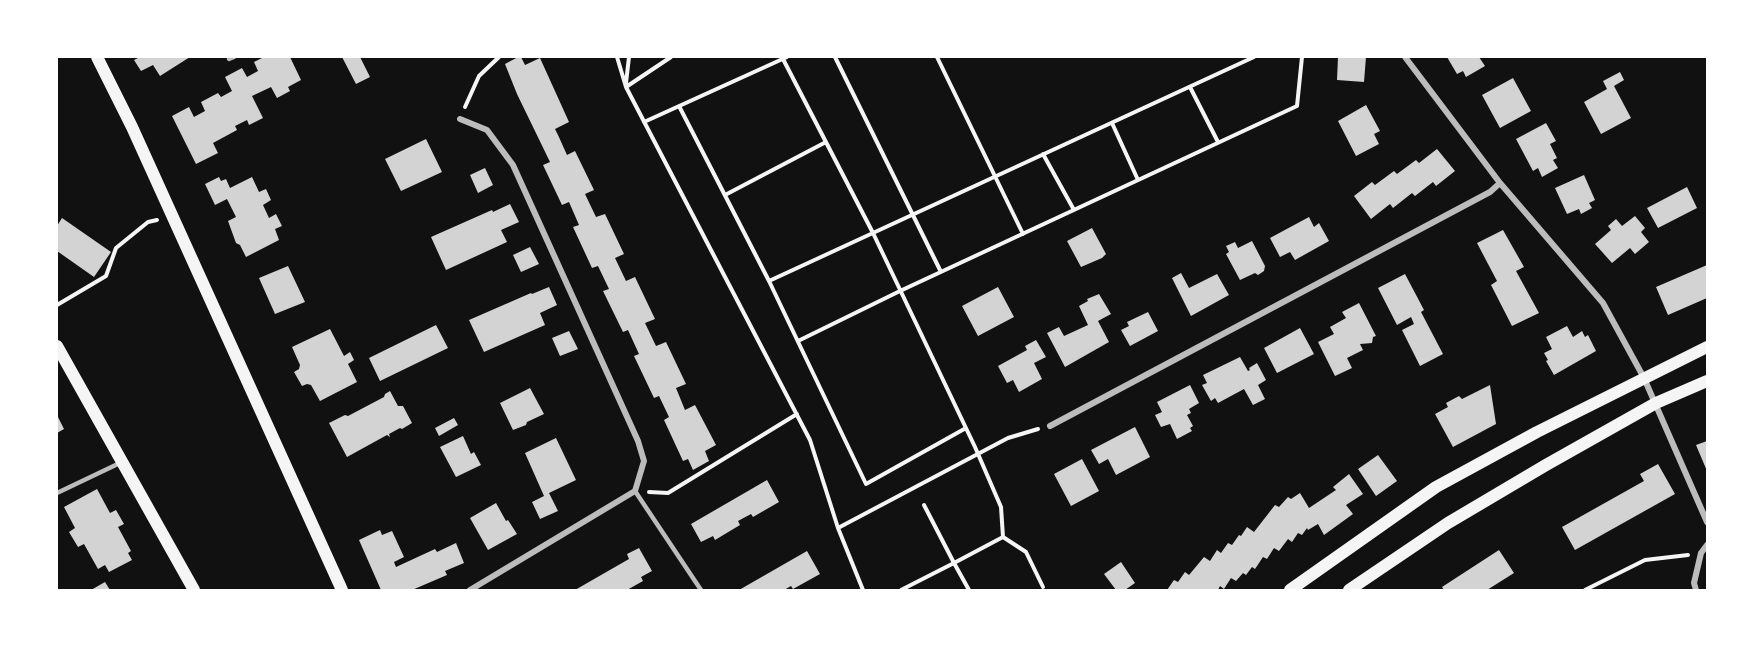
<!DOCTYPE html>
<html>
<head>
<meta charset="utf-8">
<style>
	body { margin:0 }
	#map { position:relative; width:1764px; height:647px; overflow:hidden; background:#111; font-family:Rubik,sans-serif }
	canvas { display:block }
	.frame { position:absolute; inset:0; border:58px solid #fff; pointer-events:none }
</style>
</head>
<body>
<div id="map">
<canvas width="1764" height="647"></canvas>
<div class="frame"></div>
</div>
<script>
const ctx = document.querySelector('canvas').getContext('2d');
ctx.lineJoin = 'round';
function fillPath(path, color) { ctx.fillStyle = color; ctx.fill(path, 'evenodd'); }
const shape = rows => new Path2D(rows.map(r => 'M' + r).join(''));
function stroke(path, color, width, dash) { ctx.strokeStyle = color; ctx.lineWidth = width; ctx.lineCap = dash ? 'butt' : 'round'; ctx.setLineDash(dash || []); ctx.stroke(path); }
fillPath(shape([
	[140,57,190,57,160,76,153,65,141,71,134,60],
	[264,57,290,57,301,80,288,87,290,91,277,98,271,87,252,96,263,118,249,125,247,120,235,126,237,130,213,143,218,153,196,164,172,116,189,107,194,117,205,111,201,102,218,93,221,97,232,91,225,77,242,68,247,77,258,71,254,62],
	[342,57,360,57,370,77,356,84],
	[518,57,521,57,525,65,540,58,569,122,555,129,558,135,567,155,575,151,594,190,585,194,596,217,605,214,624,254,615,258,626,281,635,277,655,319,645,323,656,346,666,342,686,384,676,388,685,410,695,405,716,445,705,451,709,461,693,470,688,459,683,461,664,420,669,417,659,396,654,398,634,356,639,354,628,330,623,332,603,291,609,289,598,266,592,268,573,227,579,225,569,202,562,205,543,165,550,162,517,94,505,64],
	[1338,57,1366,57,1364,82,1337,80],
	[1447,57,1479,57,1485,66,1466,77,1463,71,1457,74],
	[1620,72,1624,80,1614,86,1631,118,1601,134,1584,102,1607,89,1603,81],
	[1513,78,1531,111,1500,128,1482,95],
	[1366,105,1380,131,1374,134,1379,144,1356,156,1338,121],
	[1546,123,1556,141,1550,144,1557,158,1553,160,1558,168,1542,177,1538,168,1533,171,1516,139],
	[426,139,442,172,401,191,385,159],
	[1437,149,1455,171,1436,186,1433,182,1415,196,1412,193,1393,208,1390,204,1371,219,1354,196,1372,182,1375,185,1394,171,1397,174,1416,160,1419,163],
	[485,168,493,185,478,193,470,175],
	[1584,175,1595,200,1589,203,1592,208,1581,214,1579,209,1567,214,1555,188],
	[219,177,221,181,226,179,230,188,252,177,259,192,266,189,271,200,263,205,269,218,276,214,282,226,275,229,279,240,246,257,240,245,236,243,228,221,236,217,227,199,215,205,205,184],
	[1687,187,1697,208,1658,228,1647,208],
	[510,204,519,222,501,230,507,242,446,270,431,237,492,210,493,212],
	[1635,216,1645,228,1641,232,1649,242,1635,254,1630,248,1612,263,1595,244,1611,230,1608,226,1616,219,1622,226],
	[1309,217,1314,227,1319,223,1329,241,1295,260,1290,252,1280,257,1270,238],
	[62,218,111,252,94,277,57,251,57,226],
	[1092,228,1106,254,1102,258,1081,267,1067,241],
	[1503,230,1524,267,1516,271,1539,313,1512,326,1491,285,1497,281,1477,243],
	[1252,241,1265,266,1264,271,1258,275,1255,273,1240,280,1226,254,1229,252,1226,246,1235,242,1238,248],
	[530,247,539,264,521,272,513,255],
	[1707,265,1707,298,1668,315,1656,287],
	[288,266,305,302,275,314,259,278],
	[1181,273,1189,288,1217,274,1229,295,1191,316,1172,278],
	[1405,274,1424,310,1421,312,1443,354,1420,366,1402,330,1414,324,1411,317,1397,325,1378,288],
	[549,287,557,305,540,313,545,325,484,352,469,320,531,293,532,294],
	[998,287,1014,317,978,336,962,306],
	[1099,294,1111,314,1098,321,1109,342,1065,367,1047,333,1059,327,1064,336,1088,325,1079,306,1088,301,1087,299],
	[1359,303,1376,336,1373,337,1372,343,1360,344,1363,350,1347,358,1352,368,1335,376,1318,342,1334,334,1330,327,1346,318,1342,312],
	[1148,312,1158,331,1130,346,1121,330,1129,326,1127,322],
	[436,325,448,348,380,381,369,358],
	[1567,326,1573,337,1582,331,1585,337,1588,335,1596,351,1554,375,1546,361,1548,360,1544,353,1552,349,1546,337],
	[1300,328,1314,354,1277,373,1264,348],
	[330,329,344,356,350,352,354,360,348,364,357,382,320,401,311,385,307,384,302,386,294,372,299,369,300,365,292,347],
	[569,331,578,349,560,356,552,338],
	[1036,340,1046,357,1034,363,1042,379,1019,392,1013,380,1007,383,998,366,1027,350,1025,346],
	[1240,357,1248,371,1250,370,1249,368,1257,363,1266,380,1258,385,1265,399,1253,405,1244,389,1218,403,1215,398,1211,401,1202,385,1207,383,1203,375],
	[1190,385,1199,403,1189,409,1191,413,1187,415,1193,426,1190,428,1192,431,1177,439,1170,424,1161,427,1155,415,1162,412,1157,402],
	[1490,385,1496,424,1453,447,1435,414,1448,407,1446,403,1459,396,1462,399],
	[530,388,544,414,527,422,526,425,513,430,500,403],
	[390,391,398,406,403,406,412,423,402,429,400,428,389,434,390,437,387,435,347,457,329,423,345,415,348,416,384,397,385,394],
	[57,415,64,429,57,433],
	[454,418,458,425,439,436,435,428],
	[1135,427,1150,457,1116,475,1108,459,1099,464,1091,450],
	[463,436,471,454,474,452,481,465,456,477,440,447],
	[556,438,576,480,549,493,558,511,540,519,532,502,544,496,525,453],
	[1707,441,1707,471,1696,445],
	[1378,455,1397,481,1376,496,1358,469],
	[1082,459,1099,491,1071,506,1054,474],
	[1658,464,1675,494,1575,550,1562,527,1644,481,1640,474],
	[1349,474,1363,494,1346,505,1353,514,1324,535,1318,524,1308,530,1307,528,1302,535,1298,533,1292,542,1288,539,1279,551,1274,548,1267,559,1263,557,1255,569,1252,567,1246,575,1243,573,1236,581,1231,578,1224,589,1220,586,1218,590,1167,590,1174,580,1178,582,1185,572,1189,575,1204,557,1210,561,1217,550,1221,553,1228,543,1232,545,1239,535,1241,536,1247,527,1254,532,1275,505,1279,507,1288,497,1291,499,1300,493,1309,508,1336,490,1333,487],
	[767,480,779,502,753,517,751,514,738,521,740,525,715,540,713,536,701,542,691,524],
	[97,489,110,513,116,510,124,524,118,527,131,551,128,553,132,560,109,572,105,565,98,569,84,544,78,547,69,532,75,528,64,507],
	[496,503,506,521,508,520,517,534,488,550,470,518],
	[380,530,382,535,392,531,404,557,394,562,396,567,435,549,437,552,456,543,464,563,445,571,447,575,412,590,381,590,359,540],
	[639,548,652,571,641,577,643,581,627,590,575,590,629,559,627,554],
	[1499,550,1514,573,1487,590,1444,590,1442,587],
	[807,551,820,574,793,589,791,586,784,590,739,590],
	[1121,562,1135,583,1125,590,1116,590,1104,574],
	[105,582,110,590,91,590]
]), '#d3d3d3');
stroke(shape([
	[617,57,626,87,810,440,838,528,863,590],
	[835,57,941,272],
	[937,57,1023,234],
	[783,59,873,233,975,447,1001,507,1003,537,954,563,969,590],
	[626,83,629,57],
	[626,87,671,57],
	[1190,87,1218,142],
	[679,106,769,281],
	[465,107,479,76,499,57],
	[644,122,787,57],
	[1112,123,1138,180],
	[1043,154,1074,210],
	[725,195,826,142],
	[57,305,106,276,116,248,148,222,157,220],
	[798,341,900,291,1297,106,1302,57],
	[966,428,866,484,769,281,1254,57],
	[649,492,668,493,797,414],
	[838,528,1008,438,1038,429],
	[1003,537,1026,552,1043,587],
	[901,590,954,563,924,505],
	[1585,590,1645,560,1688,555]
]), '#f5f5f5', 4);
stroke(shape([
	[229,59,234,57],
	[635,491,701,590],
	[57,493,122,462]
]), '#bcbcbc', 4.5);
stroke(shape([
	[1405,57,1500,183,1603,303,1644,378,1707,522],
	[460,119,487,130,513,165,638,441,644,461,635,491,470,590],
	[1050,426,1490,192,1500,183],
	[1696,590,1694,583,1701,553,1707,545]
]), '#bcbcbc', 6);
stroke(shape([
	[97,57,132,127,342,590],
	[57,346,194,590],
	[1290,590,1436,487,1537,432,1707,347],
	[1349,590,1448,523,1546,465,1656,403,1707,381]
]), '#f5f5f5', 12);
</script>
</body>
</html>
